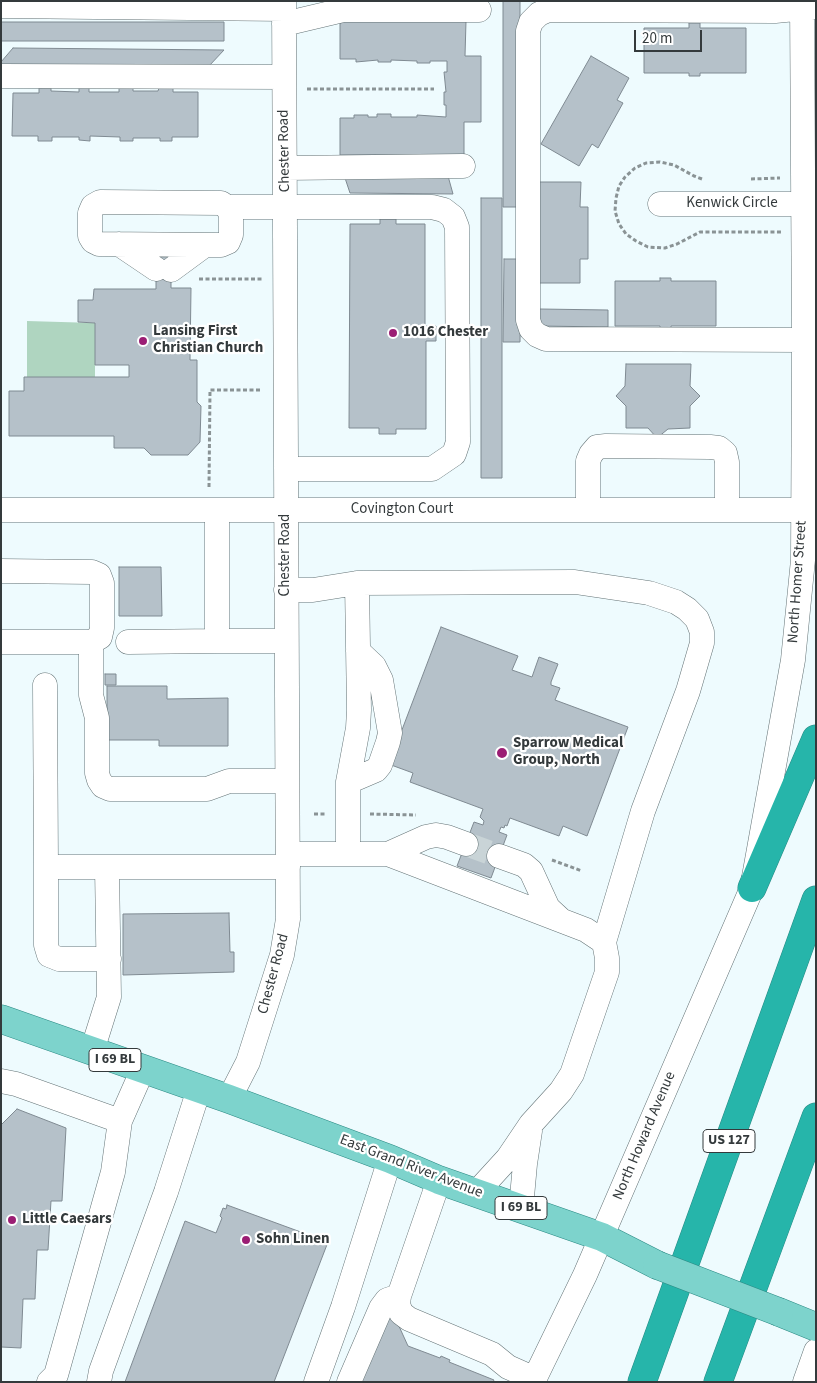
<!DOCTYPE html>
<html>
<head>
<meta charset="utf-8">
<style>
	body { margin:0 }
	#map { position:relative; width:817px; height:1383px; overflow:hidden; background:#eefbfe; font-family:"Source Sans 3",sans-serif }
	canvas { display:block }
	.frame { position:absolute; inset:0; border:2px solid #343a3c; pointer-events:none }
	.scale { position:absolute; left:634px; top:30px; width:68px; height:22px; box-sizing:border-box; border:2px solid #343a3c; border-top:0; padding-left:6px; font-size:15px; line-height:18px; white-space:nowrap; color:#343a3c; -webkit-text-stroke:4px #fff; paint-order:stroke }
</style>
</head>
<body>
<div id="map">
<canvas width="817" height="1383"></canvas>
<div class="frame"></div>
<div class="scale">20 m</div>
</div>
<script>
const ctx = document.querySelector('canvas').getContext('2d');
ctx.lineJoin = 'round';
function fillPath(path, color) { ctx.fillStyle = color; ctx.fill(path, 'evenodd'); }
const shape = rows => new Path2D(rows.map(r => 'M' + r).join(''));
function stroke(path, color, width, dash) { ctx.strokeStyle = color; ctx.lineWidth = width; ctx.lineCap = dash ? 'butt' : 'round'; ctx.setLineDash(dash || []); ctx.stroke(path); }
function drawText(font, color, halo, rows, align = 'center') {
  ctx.font = font + ' "Source Sans 3",sans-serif'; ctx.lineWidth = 4.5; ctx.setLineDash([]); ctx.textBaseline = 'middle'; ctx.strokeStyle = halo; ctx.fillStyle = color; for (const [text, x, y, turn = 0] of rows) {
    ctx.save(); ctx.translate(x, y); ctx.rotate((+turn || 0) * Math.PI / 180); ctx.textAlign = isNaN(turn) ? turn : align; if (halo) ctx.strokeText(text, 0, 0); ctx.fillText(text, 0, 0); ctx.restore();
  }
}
fillPath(shape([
	[27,321,95,323,95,377,27,377]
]), '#afd5c0');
const building = shape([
	[503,1,520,1,520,207,503,207,503,1],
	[340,21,466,21,465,56,481,56,481,122,464,122,464,155,340,155,340,118,354,118,354,115,368,115,368,117,377,117,377,114,391,114,391,117,417,117,417,115,446,117,446,105,444,105,444,92,446,92,444,72,447,72,447,61,430,61,430,63,417,63,417,61,391,60,391,62,378,62,378,60,356,62,356,59,340,59,340,21],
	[1,22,224,22,224,41,1,41,1,22],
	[689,23,700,23,700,28,746,28,746,73,700,73,700,76,689,76,689,73,644,73,644,28,689,28,689,23],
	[13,48,224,50,209,66,1,65,1,62,13,48],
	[591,56,629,78,617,100,623,103,598,148,592,144,579,166,541,144,591,56],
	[79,87,89,87,89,92,119,92,119,88,133,88,133,91,158,91,159,88,173,88,173,92,198,92,198,137,172,137,172,141,160,141,160,138,133,138,133,141,120,141,120,137,90,136,90,141,79,140,79,137,52,137,52,141,38,141,38,136,12,136,13,93,39,93,39,88,51,88,51,91,79,92,79,87],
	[344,175,448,176,453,194,350,193,344,175],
	[537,182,581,182,580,207,588,207,588,259,580,259,580,283,537,283,537,182],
	[481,198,502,198,502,478,481,478,481,198],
	[380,219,396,219,396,224,425,224,425,326,436,326,436,341,426,341,426,429,396,429,396,434,379,434,379,428,349,428,350,224,380,224,380,219],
	[156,256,171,256,171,288,191,288,190,360,197,360,197,402,201,406,200,442,188,455,151,455,144,448,114,448,114,436,9,436,9,391,24,391,24,377,129,377,129,365,95,365,95,323,78,322,78,300,93,300,94,289,156,289,156,256],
	[504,259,521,259,520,342,503,342,504,259],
	[660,278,671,278,671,281,716,281,716,326,671,326,671,330,660,330,660,326,615,326,615,281,660,281,660,278],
	[539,309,608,310,608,327,539,326,539,309],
	[626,364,691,364,690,386,700,396,690,406,690,428,668,429,657,438,648,428,626,428,626,406,616,396,625,386,626,364],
	[119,567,161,567,162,616,119,616,119,567],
	[441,627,518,656,512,670,532,677,539,657,558,664,551,682,551,685,560,688,555,700,628,727,587,836,563,826,559,836,510,818,507,826,505,825,504,828,501,827,499,832,507,835,491,878,457,866,474,822,483,825,484,821,480,817,483,809,410,782,413,773,383,762,397,743,441,627],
	[105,674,116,674,116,685,105,685,105,674],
	[107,686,167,686,167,699,228,698,228,746,159,746,159,740,107,740,107,686],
	[229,913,230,952,234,952,234,972,123,975,123,914,229,913],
	[17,1109,66,1128,62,1201,51,1201,48,1250,37,1250,35,1299,23,1299,21,1348,1,1347,1,1125,17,1109],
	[227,1205,328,1242,274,1382,125,1382,185,1221,216,1233,222,1218,220,1216,223,1208,226,1209,227,1205],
	[393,1313,408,1346,440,1358,441,1356,450,1360,449,1362,494,1380,493,1382,360,1382,387,1315,393,1313]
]);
fillPath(building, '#b5c1c9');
stroke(building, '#7f8a92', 1);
stroke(shape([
	[466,844,499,856]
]), '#c9d4d7', 24, [24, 12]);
const minor = shape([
	[1,6,284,9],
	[284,24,343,10,479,10],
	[1,76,284,77],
	[285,168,463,166],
	[660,204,816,204],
	[227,207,231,214,231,235,228,242,221,245,99,244,93,241,90,236,90,213,93,206,100,202,221,203,227,207,432,207,444,210,453,217,457,227,458,442,454,454,432,469,286,469],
	[119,244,156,269],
	[171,270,205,245],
	[804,340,546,339,537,335,531,329,528,320,528,31,531,22,539,14,548,10,775,11,816,7],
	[1,510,803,510],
	[588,510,588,461,591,454,597,447,606,446,710,447,719,448,725,453,727,462,727,510],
	[1,571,92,572,99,575,102,583,102,628,100,637,91,642,1,642],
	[286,590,313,590,357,583,575,582,649,593,676,602,687,609,697,619,702,632,702,643,688,691,643,811,604,942],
	[217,641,286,641],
	[91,642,91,695,97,718,97,773,99,780,103,786,110,789,207,789,229,781,287,781],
	[128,642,217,641,217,510],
	[45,685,46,867],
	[348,782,376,770,380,765,388,742,390,733,381,680,374,666,358,651],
	[288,854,388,854,586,930,604,942,607,958,607,972,572,1074,561,1091,531,1124,508,1158,476,1193],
	[348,854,348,782,358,728,359,710,357,583],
	[388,854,426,837,436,835,447,837,466,844],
	[499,856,524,865,531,871,548,908,561,920],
	[107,867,46,867,46,945,49,955,59,959,109,959],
	[92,1051,109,997,107,867,288,867],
	[1,1081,16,1084,120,1121],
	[229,1099,248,1062,282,955,288,919,284,1],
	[521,1208,525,1164,530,1131],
	[399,1296,398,1304,401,1313,409,1319,492,1354,508,1367,535,1379],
	[49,1382,56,1375,113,1172,120,1121,143,1069],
	[99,1382,101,1371,166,1192,199,1089],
	[316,1382,343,1307,390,1159],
	[349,1382,381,1308,387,1300,399,1296,439,1180],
	[533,1382,585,1275,752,888,793,660,803,560,804,340,802,1],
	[805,1382,816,1351]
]);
const major = shape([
	[1,1019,229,1099,390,1159,439,1180,602,1237,657,1265],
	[779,1312,816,1327]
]);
const highway = shape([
	[752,888,816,739],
	[642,1382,816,900],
	[718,1382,816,1117]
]);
stroke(minor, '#647376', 25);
stroke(major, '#2b8a84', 29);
stroke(highway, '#2b8a84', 29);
stroke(shape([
	[307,89,434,89],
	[702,179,694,176,674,165,660,162,646,163,635,168,625,177,619,186,616,198,615,211,619,224,626,234,636,241,648,247,665,248,677,244,700,232,782,232],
	[751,179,780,178],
	[199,279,263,279],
	[209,487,210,390,262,390],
	[314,814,326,814],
	[370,814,416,815],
	[552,860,582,871]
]), '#8a9395', 3, [4, 2.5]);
stroke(minor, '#fff', 24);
stroke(major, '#7dd3cc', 28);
stroke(highway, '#26b5aa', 28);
const majorBridge = shape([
	[657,1265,779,1312]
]);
stroke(majorBridge, '#2b8a84', 29, []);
stroke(majorBridge, '#7dd3cc', 28);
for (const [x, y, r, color] of [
	[393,333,5,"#9b1e74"],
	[143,341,5,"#9b1e74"],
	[502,753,6,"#9b1e74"],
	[12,1220,5,"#9b1e74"],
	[246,1240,5,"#9b1e74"]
]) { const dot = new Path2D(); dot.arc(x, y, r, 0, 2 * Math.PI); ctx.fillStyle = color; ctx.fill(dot); stroke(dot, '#fff', 2); }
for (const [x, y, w] of [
	[115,1060,52],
	[729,1141,52],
	[521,1208,52]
]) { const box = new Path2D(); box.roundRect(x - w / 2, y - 11.5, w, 23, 4); ctx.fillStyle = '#fff'; ctx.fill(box); stroke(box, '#343a3c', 1); }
drawText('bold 14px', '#343a3c', null, [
	["I 69 BL",115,1060],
	["US 127",729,1141],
	["I 69 BL",521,1208]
]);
drawText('15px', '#343a3c', '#fff', [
	["Chester Road",285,151,-91],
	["Kenwick Circle",732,204],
	["Covington Court",402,510],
	["Chester Road",286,555,-90],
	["North Homer Street",798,582,-86],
	["Chester Road",274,974,-75],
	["North Howard Avenue",645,1136,-67],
	["East Grand River Avenue",411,1167,21]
]);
drawText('bold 15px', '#343a3c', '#fff', [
	["Lansing First",153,332],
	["Christian Church",153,349],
	["1016 Chester",403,333],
	["Sparrow Medical",513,744],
	["Group, North",513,761],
	["Little Caesars",22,1220],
	["Sohn Linen",256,1240]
], 'left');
</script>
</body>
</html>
